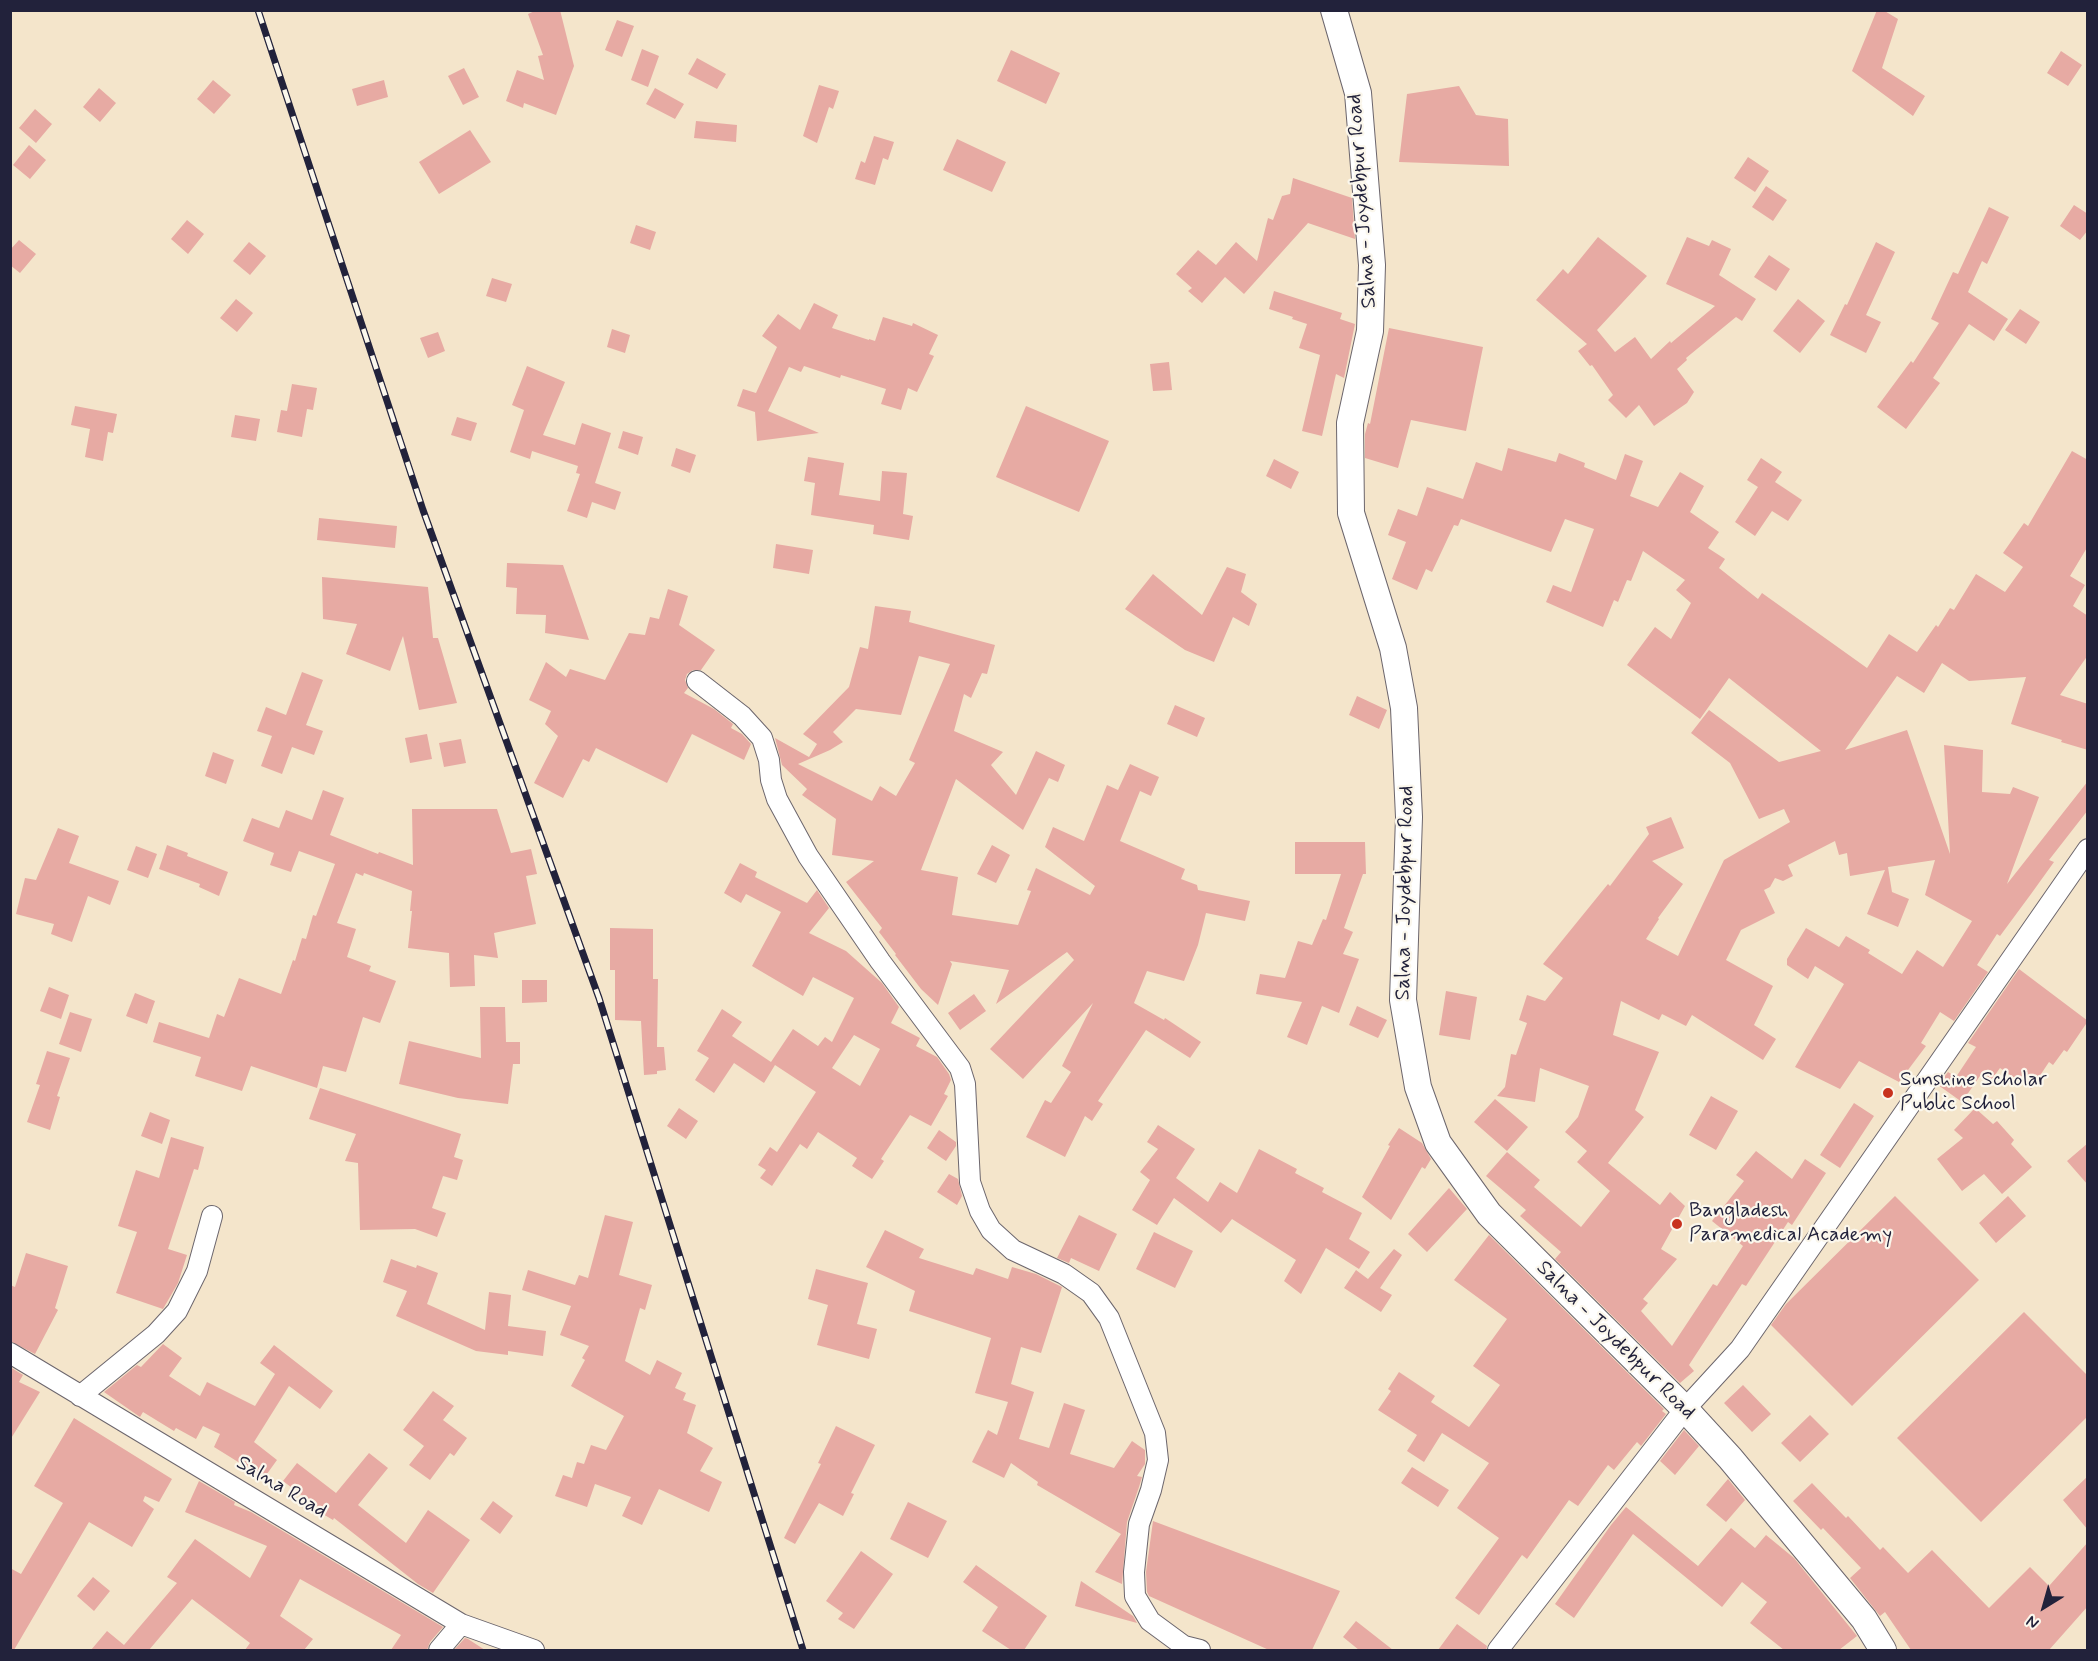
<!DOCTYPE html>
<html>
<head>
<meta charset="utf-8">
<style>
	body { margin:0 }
	#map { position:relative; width:2098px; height:1661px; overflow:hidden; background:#f4e5cb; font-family:Mynerve,sans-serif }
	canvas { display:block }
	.frame { position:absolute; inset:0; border:12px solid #22223b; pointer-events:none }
	.north { position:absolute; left:2014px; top:1577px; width:60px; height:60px; -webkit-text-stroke:4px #fbf7ec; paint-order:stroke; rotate:217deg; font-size:16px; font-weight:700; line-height:24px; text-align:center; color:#22223b }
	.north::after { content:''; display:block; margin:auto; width:21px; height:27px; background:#22223b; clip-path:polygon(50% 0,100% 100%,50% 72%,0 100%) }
</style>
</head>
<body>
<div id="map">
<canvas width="2098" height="1661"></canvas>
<div class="frame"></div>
<div class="north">N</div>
</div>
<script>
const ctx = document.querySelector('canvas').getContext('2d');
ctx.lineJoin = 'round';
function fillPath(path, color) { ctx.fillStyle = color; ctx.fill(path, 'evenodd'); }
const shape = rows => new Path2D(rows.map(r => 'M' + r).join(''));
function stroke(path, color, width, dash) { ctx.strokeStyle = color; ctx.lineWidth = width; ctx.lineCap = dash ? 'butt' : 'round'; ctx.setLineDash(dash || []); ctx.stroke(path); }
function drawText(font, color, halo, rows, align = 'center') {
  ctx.font = font + ' Mynerve,sans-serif'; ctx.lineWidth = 4.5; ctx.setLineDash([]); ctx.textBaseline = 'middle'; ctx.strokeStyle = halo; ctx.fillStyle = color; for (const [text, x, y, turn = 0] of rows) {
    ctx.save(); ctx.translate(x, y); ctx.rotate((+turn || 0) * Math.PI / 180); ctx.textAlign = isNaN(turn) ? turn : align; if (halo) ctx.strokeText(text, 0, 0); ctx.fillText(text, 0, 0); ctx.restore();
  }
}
fillPath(shape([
	[537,10,560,10,574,66,556,115,524,103,523,108,506,101,517,70,544,80,538,56,543,55,528,14],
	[1877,10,1883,10,1898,19,1882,68,1925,96,1913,116,1852,71],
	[617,20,634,26,622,57,605,50],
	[642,49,659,56,648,87,631,80],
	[1011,50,1060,73,1046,104,997,81],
	[2061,51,2082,65,2068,86,2047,73],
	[697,58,726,74,717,89,688,74],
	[464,68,479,97,463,105,448,76],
	[213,80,231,95,214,114,197,99],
	[384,80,388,97,357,106,352,89],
	[819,85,839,91,833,109,829,107,817,143,803,136],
	[1459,86,1476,115,1508,119,1509,166,1399,162,1407,94],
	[99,88,116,103,100,122,83,107],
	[655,88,684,104,675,119,646,104],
	[35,109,52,124,36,143,19,128],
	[696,121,737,125,736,142,694,138],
	[470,130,491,162,439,194,419,162],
	[874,136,894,142,888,160,883,158,875,185,855,179,861,161,865,163],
	[957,139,1006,162,992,192,943,170],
	[29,145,46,160,30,179,13,165],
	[1748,157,1769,171,1755,192,1734,178],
	[1293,178,1352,198,1355,239,1308,223,1244,294,1225,277,1202,303,1188,291,1192,288,1176,274,1198,250,1216,265,1236,242,1257,261,1268,218,1273,220,1282,196,1290,194],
	[1766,186,1787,200,1773,221,1752,207],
	[2074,205,2088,214,2088,230,2080,240,2060,226],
	[1989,207,2009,217,1987,264,1982,261,1968,292,2008,319,1994,341,1969,324,1933,378,1940,383,1906,429,1877,407,1911,361,1913,363,1939,323,1931,319,1953,272,1958,274],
	[187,220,204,234,188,254,171,239],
	[636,225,656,232,650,250,630,243],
	[1598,237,1647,276,1597,330,1615,352,1635,337,1651,359,1670,341,1671,343,1715,306,1666,284,1687,237,1709,246,1712,240,1731,249,1719,275,1756,299,1742,321,1736,317,1686,358,1687,360,1677,369,1694,392,1687,403,1654,426,1639,405,1626,418,1608,400,1613,395,1592,365,1590,366,1578,351,1587,344,1536,300,1563,269,1568,274],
	[19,240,36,254,20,273,10,265,10,250],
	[249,242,266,256,250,275,233,261],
	[1876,242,1895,252,1866,315,1881,322,1866,353,1830,335,1845,304,1847,305],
	[1769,255,1790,269,1776,291,1754,277],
	[492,278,512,284,506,302,486,296],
	[1274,291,1342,313,1340,319,1355,324,1344,378,1336,374,1322,436,1302,431,1320,355,1299,348,1307,324,1292,319,1293,317,1269,309],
	[236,299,253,313,237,332,220,318],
	[1798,299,1825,321,1800,353,1773,331],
	[814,303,838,315,832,328,869,340,869,339,875,341,883,317,912,326,913,323,938,335,929,354,934,356,917,392,908,388,901,410,881,404,886,389,841,375,840,378,804,366,801,372,789,367,768,411,819,433,757,441,755,412,737,406,743,389,756,393,777,347,762,336,778,314,800,330],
	[2020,309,2040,322,2026,344,2005,330],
	[1389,328,1483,347,1466,431,1411,420,1398,468,1365,458,1365,434,1368,423,1370,424],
	[612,329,630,335,625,353,607,347],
	[438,332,445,351,428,358,420,338],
	[1169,362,1172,390,1153,391,1150,364],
	[527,366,565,382,543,435,575,445,582,423,611,433,595,483,621,492,615,510,592,502,587,518,567,511,580,474,576,473,578,466,532,451,530,459,510,452,524,410,512,405],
	[292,384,317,388,313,410,307,409,302,437,277,432,281,410,287,411],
	[75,406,117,414,113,433,108,432,103,461,85,457,90,429,71,425],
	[1026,406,1109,441,1079,512,996,477],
	[235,415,260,419,256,441,231,437],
	[457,417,477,423,471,441,451,435],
	[623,431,643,437,638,455,618,448],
	[676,448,696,455,690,473,671,466],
	[1508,448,1556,462,1559,453,1585,463,1584,467,1616,480,1625,454,1643,461,1630,496,1658,507,1680,472,1704,486,1690,512,1719,532,1708,548,1725,559,1719,568,1758,599,1762,593,1867,668,1889,634,1917,652,1936,625,1938,627,1950,608,1954,610,1976,574,2005,592,2023,567,2003,553,2024,523,2028,526,2072,451,2088,460,2088,546,2070,576,2085,585,2073,606,2088,616,2088,655,2060,695,2088,704,2088,750,2061,742,2062,740,2011,724,2026,677,1969,681,1942,663,1924,693,1897,676,1845,750,1907,730,1950,854,1944,745,1983,750,1982,792,2010,794,2013,787,2039,797,2007,884,2088,781,2088,810,2049,860,2054,862,2031,894,2000,936,1997,934,1977,965,1988,972,1954,1021,1940,1012,1921,1043,1926,1046,1899,1082,1859,1061,1840,1089,1795,1067,1844,984,1815,966,1808,979,1787,965,1787,959,1806,928,1839,947,1846,936,1870,950,1868,953,1902,974,1917,950,1943,967,1972,921,1925,895,1935,860,1888,867,1892,892,1909,899,1898,927,1867,914,1885,870,1850,876,1847,853,1839,855,1835,841,1788,865,1793,876,1783,881,1775,878,1770,887,1764,890,1775,913,1741,930,1726,960,1773,986,1754,1025,1776,1039,1763,1060,1692,1015,1686,1026,1662,1014,1659,1020,1621,1001,1613,1035,1659,1052,1635,1110,1644,1117,1608,1163,1660,1205,1670,1192,1685,1206,1661,1249,1677,1259,1643,1299,1648,1303,1641,1311,1672,1346,1713,1284,1717,1286,1743,1246,1712,1221,1744,1181,1736,1175,1756,1151,1792,1179,1805,1159,1826,1173,1792,1225,1788,1222,1746,1286,1742,1284,1689,1365,1694,1371,1680,1383,1555,1259,1561,1252,1520,1216,1526,1210,1486,1176,1507,1152,1540,1180,1534,1187,1581,1227,1610,1191,1577,1162,1587,1151,1565,1132,1578,1117,1589,1086,1540,1068,1535,1102,1497,1096,1505,1087,1511,1054,1516,1055,1527,1023,1519,1020,1527,995,1545,1001,1563,978,1543,964,1608,884,1610,886,1649,834,1646,827,1671,817,1684,848,1652,861,1683,884,1658,918,1659,919,1646,939,1678,956,1724,860,1790,822,1784,809,1759,819,1730,763,1691,733,1709,710,1779,762,1821,751,1729,678,1700,719,1627,665,1655,627,1671,639,1691,603,1676,590,1685,580,1643,551,1631,581,1627,580,1618,602,1614,600,1603,627,1546,602,1553,585,1571,592,1594,529,1565,519,1551,552,1461,519,1458,526,1454,525,1432,572,1426,569,1417,590,1392,579,1406,542,1388,535,1398,509,1417,516,1427,487,1463,499,1476,462,1502,471],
	[808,457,844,463,839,495,880,501,882,471,907,473,903,514,913,516,909,540,873,534,874,525,811,515,815,483,804,481],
	[1761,458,1782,472,1775,482,1802,500,1788,521,1772,511,1755,536,1735,522,1758,487,1747,480],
	[1274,459,1299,472,1291,489,1266,476],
	[319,518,397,526,395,548,317,540],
	[776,544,813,550,809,574,773,568],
	[507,563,563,565,589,640,545,633,546,615,516,614,517,588,506,587],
	[1227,567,1246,574,1241,592,1257,604,1249,626,1233,617,1214,662,1185,650,1125,609,1153,574,1202,615],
	[322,577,428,587,433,638,438,638,457,703,419,710,403,636,390,671,346,654,357,624,323,619],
	[668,589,688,596,679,625,715,650,701,670,693,670,687,674,685,680,688,688,684,693,714,709,733,724,731,728,742,734,751,744,744,760,692,734,667,783,596,748,589,762,583,759,563,798,534,783,558,736,545,724,551,711,529,700,546,662,566,677,570,669,605,680,629,633,645,635,650,617,659,619],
	[875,606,911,611,909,622,995,645,987,674,982,673,971,698,964,694,954,731,1003,752,991,765,1016,795,1036,751,1065,765,1058,782,1049,778,1023,830,956,779,921,870,958,877,952,915,1018,925,1031,891,1027,890,1036,868,1090,895,1095,886,1045,847,1053,827,1084,841,1107,785,1118,790,1130,764,1159,777,1151,796,1140,791,1120,841,1185,869,1181,879,1197,885,1198,890,1250,901,1245,921,1206,913,1198,945,1184,981,1147,971,1134,1003,1164,1020,1165,1018,1201,1042,1190,1058,1146,1030,1098,1101,1103,1104,1092,1121,1085,1116,1065,1157,1026,1137,1045,1100,1051,1103,1071,1072,1062,1066,1093,1003,1023,1079,990,1049,1074,960,1067,952,996,1004,1009,970,950,961,952,964,938,1005,921,989,895,955,896,954,879,932,882,928,846,882,874,861,832,855,836,819,802,795,807,789,782,765,775,738,809,757,817,744,803,734,849,687,860,647,868,649],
	[919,656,950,664,909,760,915,763,896,796,880,786,872,801,798,764,830,750,843,742,833,732,856,709,901,715],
	[302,672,323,680,306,725,323,731,314,755,292,747,282,774,261,766,272,736,257,731,266,707,286,715],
	[1357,696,1387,710,1379,729,1349,715],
	[1175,705,1205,718,1197,737,1167,724],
	[427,734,432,759,410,763,405,738],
	[461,739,466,763,444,767,439,743],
	[213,752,234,760,226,784,205,776],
	[323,790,344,798,330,835,378,854,379,852,413,865,412,809,497,809,511,853,531,849,537,874,526,876,536,924,494,933,498,958,474,955,475,986,450,987,449,953,408,948,412,911,410,911,412,891,364,873,363,876,356,873,337,923,356,929,347,957,371,966,369,971,396,981,380,1023,363,1017,346,1072,323,1066,317,1088,251,1066,242,1091,195,1076,201,1057,153,1042,159,1022,209,1038,217,1014,224,1017,239,978,281,994,293,960,295,961,302,938,306,939,313,915,316,916,335,864,299,851,291,872,270,865,274,853,243,841,252,818,279,828,286,810,312,820],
	[58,828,79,836,69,863,119,881,110,905,88,896,72,942,51,934,54,924,16,914,25,878,36,880],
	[1295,842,1365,842,1366,874,1363,874,1344,928,1353,932,1343,954,1359,959,1339,1013,1322,1006,1307,1045,1287,1037,1302,1002,1256,994,1260,974,1285,978,1298,941,1312,945,1323,919,1326,920,1341,874,1295,874],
	[167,845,188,853,187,856,228,872,219,896,199,887,200,884,159,869],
	[992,845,1010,855,996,883,977,874],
	[136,846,157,854,148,878,127,870],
	[740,863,757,872,755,877,807,903,817,890,829,908,809,933,846,951,882,983,899,1007,891,1023,920,1038,916,1046,937,1057,949,1074,951,1080,944,1094,948,1096,931,1126,910,1115,881,1159,884,1161,872,1179,852,1166,857,1158,818,1132,807,1149,800,1144,772,1186,760,1178,766,1170,758,1165,770,1147,777,1152,816,1092,775,1065,764,1083,734,1063,714,1093,695,1080,709,1058,697,1051,722,1009,742,1022,732,1036,771,1062,793,1029,818,1046,825,1037,832,1042,854,998,813,977,803,996,752,966,781,912,746,894,741,903,724,893],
	[854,1035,880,1049,860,1086,832,1068],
	[610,928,653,929,653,979,658,979,657,1047,664,1047,666,1070,657,1071,657,1074,644,1075,641,1021,615,1020,615,970,610,970],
	[2019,969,2088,1021,2067,1052,2064,1050,2053,1065,2049,1062,2031,1089,2000,1068,1992,1079,1982,1073,1962,1102,1938,1085,1948,1072,1956,1077,1976,1047,1968,1043],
	[522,980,547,980,547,1002,522,1003],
	[49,987,69,995,61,1019,40,1011],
	[1446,991,1477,997,1470,1040,1439,1035],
	[135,993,155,1001,147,1024,126,1016],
	[974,994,986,1011,960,1030,948,1013],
	[1357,1006,1387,1020,1378,1038,1349,1025],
	[480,1007,505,1007,506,1042,520,1042,520,1064,513,1064,508,1104,458,1098,399,1084,409,1041,481,1058],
	[70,1012,92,1019,81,1052,59,1044],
	[47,1051,70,1058,57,1096,60,1097,50,1130,27,1122,40,1085,36,1084],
	[320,1088,461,1134,454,1157,463,1160,457,1180,443,1176,432,1208,446,1213,437,1237,415,1229,360,1230,358,1163,345,1161,356,1134,309,1119],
	[1711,1096,1738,1111,1716,1150,1689,1135],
	[1495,1099,1528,1127,1507,1151,1474,1122],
	[1854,1103,1874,1116,1840,1168,1820,1155],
	[679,1108,698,1121,686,1139,667,1126],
	[1975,1108,1993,1124,1997,1121,2014,1140,2011,1144,2032,1167,2002,1194,1984,1174,1962,1191,1937,1159,1963,1138,1954,1130],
	[150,1112,170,1120,162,1144,141,1136],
	[1158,1125,1195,1149,1176,1178,1208,1202,1220,1182,1237,1193,1259,1149,1297,1169,1295,1173,1324,1188,1322,1192,1362,1213,1349,1239,1370,1252,1359,1269,1326,1248,1301,1294,1284,1281,1296,1260,1232,1219,1221,1233,1174,1198,1157,1225,1132,1210,1150,1180,1140,1172,1158,1149,1147,1142],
	[1399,1128,1422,1143,1431,1159,1425,1169,1422,1167,1391,1220,1362,1197,1390,1146,1388,1145],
	[939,1130,956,1142,956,1146,946,1161,927,1148],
	[171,1137,204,1147,198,1170,194,1169,168,1249,187,1255,178,1283,163,1309,116,1293,137,1232,118,1226,136,1170,159,1178],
	[2088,1143,2088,1185,2067,1161],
	[949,1174,958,1179,962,1196,957,1205,937,1192],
	[1449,1188,1467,1209,1427,1252,1408,1234],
	[1895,1196,1979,1280,1852,1406,1771,1325,1786,1304],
	[2008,1196,2026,1216,1996,1243,1979,1223],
	[605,1215,633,1222,619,1275,652,1285,645,1310,640,1308,625,1361,650,1375,657,1360,682,1373,675,1388,686,1393,683,1400,696,1405,687,1433,713,1448,700,1471,722,1482,709,1512,659,1489,642,1525,622,1516,631,1497,595,1484,587,1507,555,1496,563,1475,572,1478,577,1462,584,1464,591,1445,606,1450,624,1416,571,1386,585,1360,582,1358,589,1346,560,1335,571,1306,522,1290,528,1270,575,1285,579,1275,588,1278],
	[1079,1215,1117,1234,1099,1271,1071,1258,1069,1263,1057,1258],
	[885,1230,924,1249,919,1258,973,1275,976,1268,1008,1279,1012,1267,1036,1274,1062,1287,1041,1353,1021,1347,1011,1384,1034,1392,1019,1439,1049,1448,1064,1403,1085,1410,1070,1454,1114,1468,1132,1441,1145,1450,1145,1464,1137,1476,1142,1477,1139,1487,1127,1522,1122,1584,1095,1572,1121,1534,1037,1485,1038,1482,1011,1463,1004,1478,972,1462,988,1430,997,1435,1008,1402,975,1393,991,1338,909,1311,915,1291,866,1267],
	[1154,1232,1193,1251,1175,1288,1136,1269],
	[1489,1235,1664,1409,1662,1411,1666,1414,1641,1446,1637,1442,1614,1470,1608,1465,1578,1506,1569,1500,1527,1559,1522,1555,1479,1615,1455,1598,1499,1538,1457,1508,1489,1463,1442,1433,1424,1462,1407,1451,1417,1435,1378,1410,1391,1391,1388,1389,1399,1372,1435,1396,1431,1402,1469,1427,1500,1385,1473,1366,1507,1319,1454,1280],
	[1394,1249,1402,1255,1380,1288,1392,1295,1381,1312,1344,1288,1356,1270,1368,1279],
	[26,1253,68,1266,55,1308,58,1310,35,1354,10,1341,10,1285,15,1287],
	[391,1259,416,1268,417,1265,438,1273,427,1304,485,1330,489,1292,511,1295,508,1326,546,1331,543,1356,508,1351,508,1355,476,1351,396,1316,407,1291,383,1282],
	[816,1269,868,1283,857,1324,877,1329,869,1359,817,1345,828,1305,808,1299],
	[2024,1312,2088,1376,2088,1416,1981,1522,1897,1438],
	[163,1344,182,1358,169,1376,200,1396,207,1382,255,1406,275,1374,260,1363,274,1345,333,1391,320,1409,289,1386,254,1442,277,1460,264,1478,214,1447,220,1434,203,1426,196,1439,176,1428,174,1431,143,1412,140,1417,104,1392,137,1365,141,1367],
	[10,1367,23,1375,19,1382,40,1392,10,1440],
	[1743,1385,1771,1414,1752,1432,1724,1403],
	[433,1391,454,1406,443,1420,467,1438,454,1456,450,1453,430,1480,409,1465,424,1446,403,1430],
	[1810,1415,1829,1434,1800,1462,1781,1443],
	[74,1418,172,1479,159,1502,145,1496,143,1501,154,1509,132,1547,89,1522,14,1650,10,1650,10,1568,21,1574,63,1503,34,1486],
	[836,1426,875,1445,851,1493,854,1494,843,1516,819,1503,795,1544,784,1538,821,1464,818,1463],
	[1684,1430,1699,1446,1675,1475,1660,1461],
	[369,1453,388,1468,358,1505,406,1543,428,1510,470,1540,433,1593,418,1584,334,1518,333,1520,311,1507,313,1504,283,1481,297,1463,336,1493],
	[1412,1467,1449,1490,1438,1507,1401,1483],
	[2088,1476,2088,1530,2063,1500],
	[1728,1479,1745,1500,1726,1522,1706,1505],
	[199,1481,235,1502,234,1505,251,1512,443,1627,430,1642,427,1650,391,1650,401,1635,300,1579,280,1616,313,1639,304,1650,245,1650,250,1643,192,1599,149,1650,91,1650,107,1631,124,1645,177,1583,167,1577,195,1539,250,1578,267,1546,185,1512],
	[1812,1483,1846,1518,1848,1516,1880,1550,1883,1547,1908,1573,1932,1550,1989,1608,2030,1567,2049,1586,2088,1542,2088,1606,2049,1650,1911,1650,1885,1612,1880,1616,1850,1578,1861,1568,1823,1528,1821,1530,1793,1501],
	[493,1501,513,1516,500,1534,480,1519],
	[908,1502,947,1521,928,1558,890,1539],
	[1626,1507,1698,1566,1731,1528,1755,1548,1766,1535,1794,1558,1857,1636,1839,1650,1784,1650,1750,1623,1767,1602,1742,1582,1722,1607,1633,1534,1574,1618,1555,1604,1611,1525],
	[1153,1521,1340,1591,1312,1650,1269,1650,1149,1596,1147,1592,1146,1572],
	[861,1551,893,1574,854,1629,838,1619,843,1613,826,1601],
	[976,1565,1047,1616,1024,1650,1011,1650,982,1631,998,1607,963,1582],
	[93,1577,110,1591,94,1611,77,1596],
	[1081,1581,1133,1616,1137,1623,1075,1606],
	[1356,1621,1393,1650,1359,1650,1343,1637],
	[1457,1624,1487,1646,1486,1650,1438,1650],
	[465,1638,468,1639,485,1650,454,1650]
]), '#e7aaa3');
const minor = shape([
	[697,681,742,716,762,738,769,760,771,780,777,799,808,856,880,961,960,1068,965,1084,970,1182,980,1211,991,1230,1013,1250,1064,1274,1091,1293,1109,1318,1155,1433,1158,1460,1151,1490,1139,1524,1134,1572,1135,1596,1150,1621,1184,1646,1200,1650],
	[10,1353,461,1624,534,1650],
	[80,1396,156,1334,177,1311,197,1271,212,1216],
	[439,1650,461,1624],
	[1498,1650,1685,1409,1740,1349,2088,849]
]);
const major = shape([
	[1334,10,1358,93,1372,265,1370,331,1350,423,1351,513,1393,648,1404,708,1409,817,1403,1000,1418,1087,1438,1143,1489,1214,1685,1409,1730,1458,1864,1619,1883,1650]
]);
stroke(minor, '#6c666d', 22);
stroke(major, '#6c666d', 28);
stroke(minor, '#fff', 20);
stroke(major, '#fff', 26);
const rail = shape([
	[258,10,423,510,599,998,803,1650]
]);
stroke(rail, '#22223b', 7);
stroke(rail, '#fbf7ec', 4.5, [14]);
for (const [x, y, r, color] of [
	[1888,1093,6,"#c8321e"],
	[1677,1224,6,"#c8321e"]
]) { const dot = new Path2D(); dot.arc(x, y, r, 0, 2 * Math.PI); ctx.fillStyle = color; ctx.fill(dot); stroke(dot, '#fbf7ec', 2); }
drawText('21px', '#22223b', '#fbf7ec', [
	["Salna - Joydebpur Road",1363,201,-94],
	["Salna - Joydebpur Road",1406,893,-89],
	["Salna - Joydebpur Road",1615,1341,45],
	["Salna Road",281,1488,31]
]);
drawText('21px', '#22223b', '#fbf7ec', [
	["Sunshine Scholar",1900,1081],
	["Public School",1900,1105],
	["Bangladesh",1689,1212],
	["Paramedical Academy",1689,1236]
], 'left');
</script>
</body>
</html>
